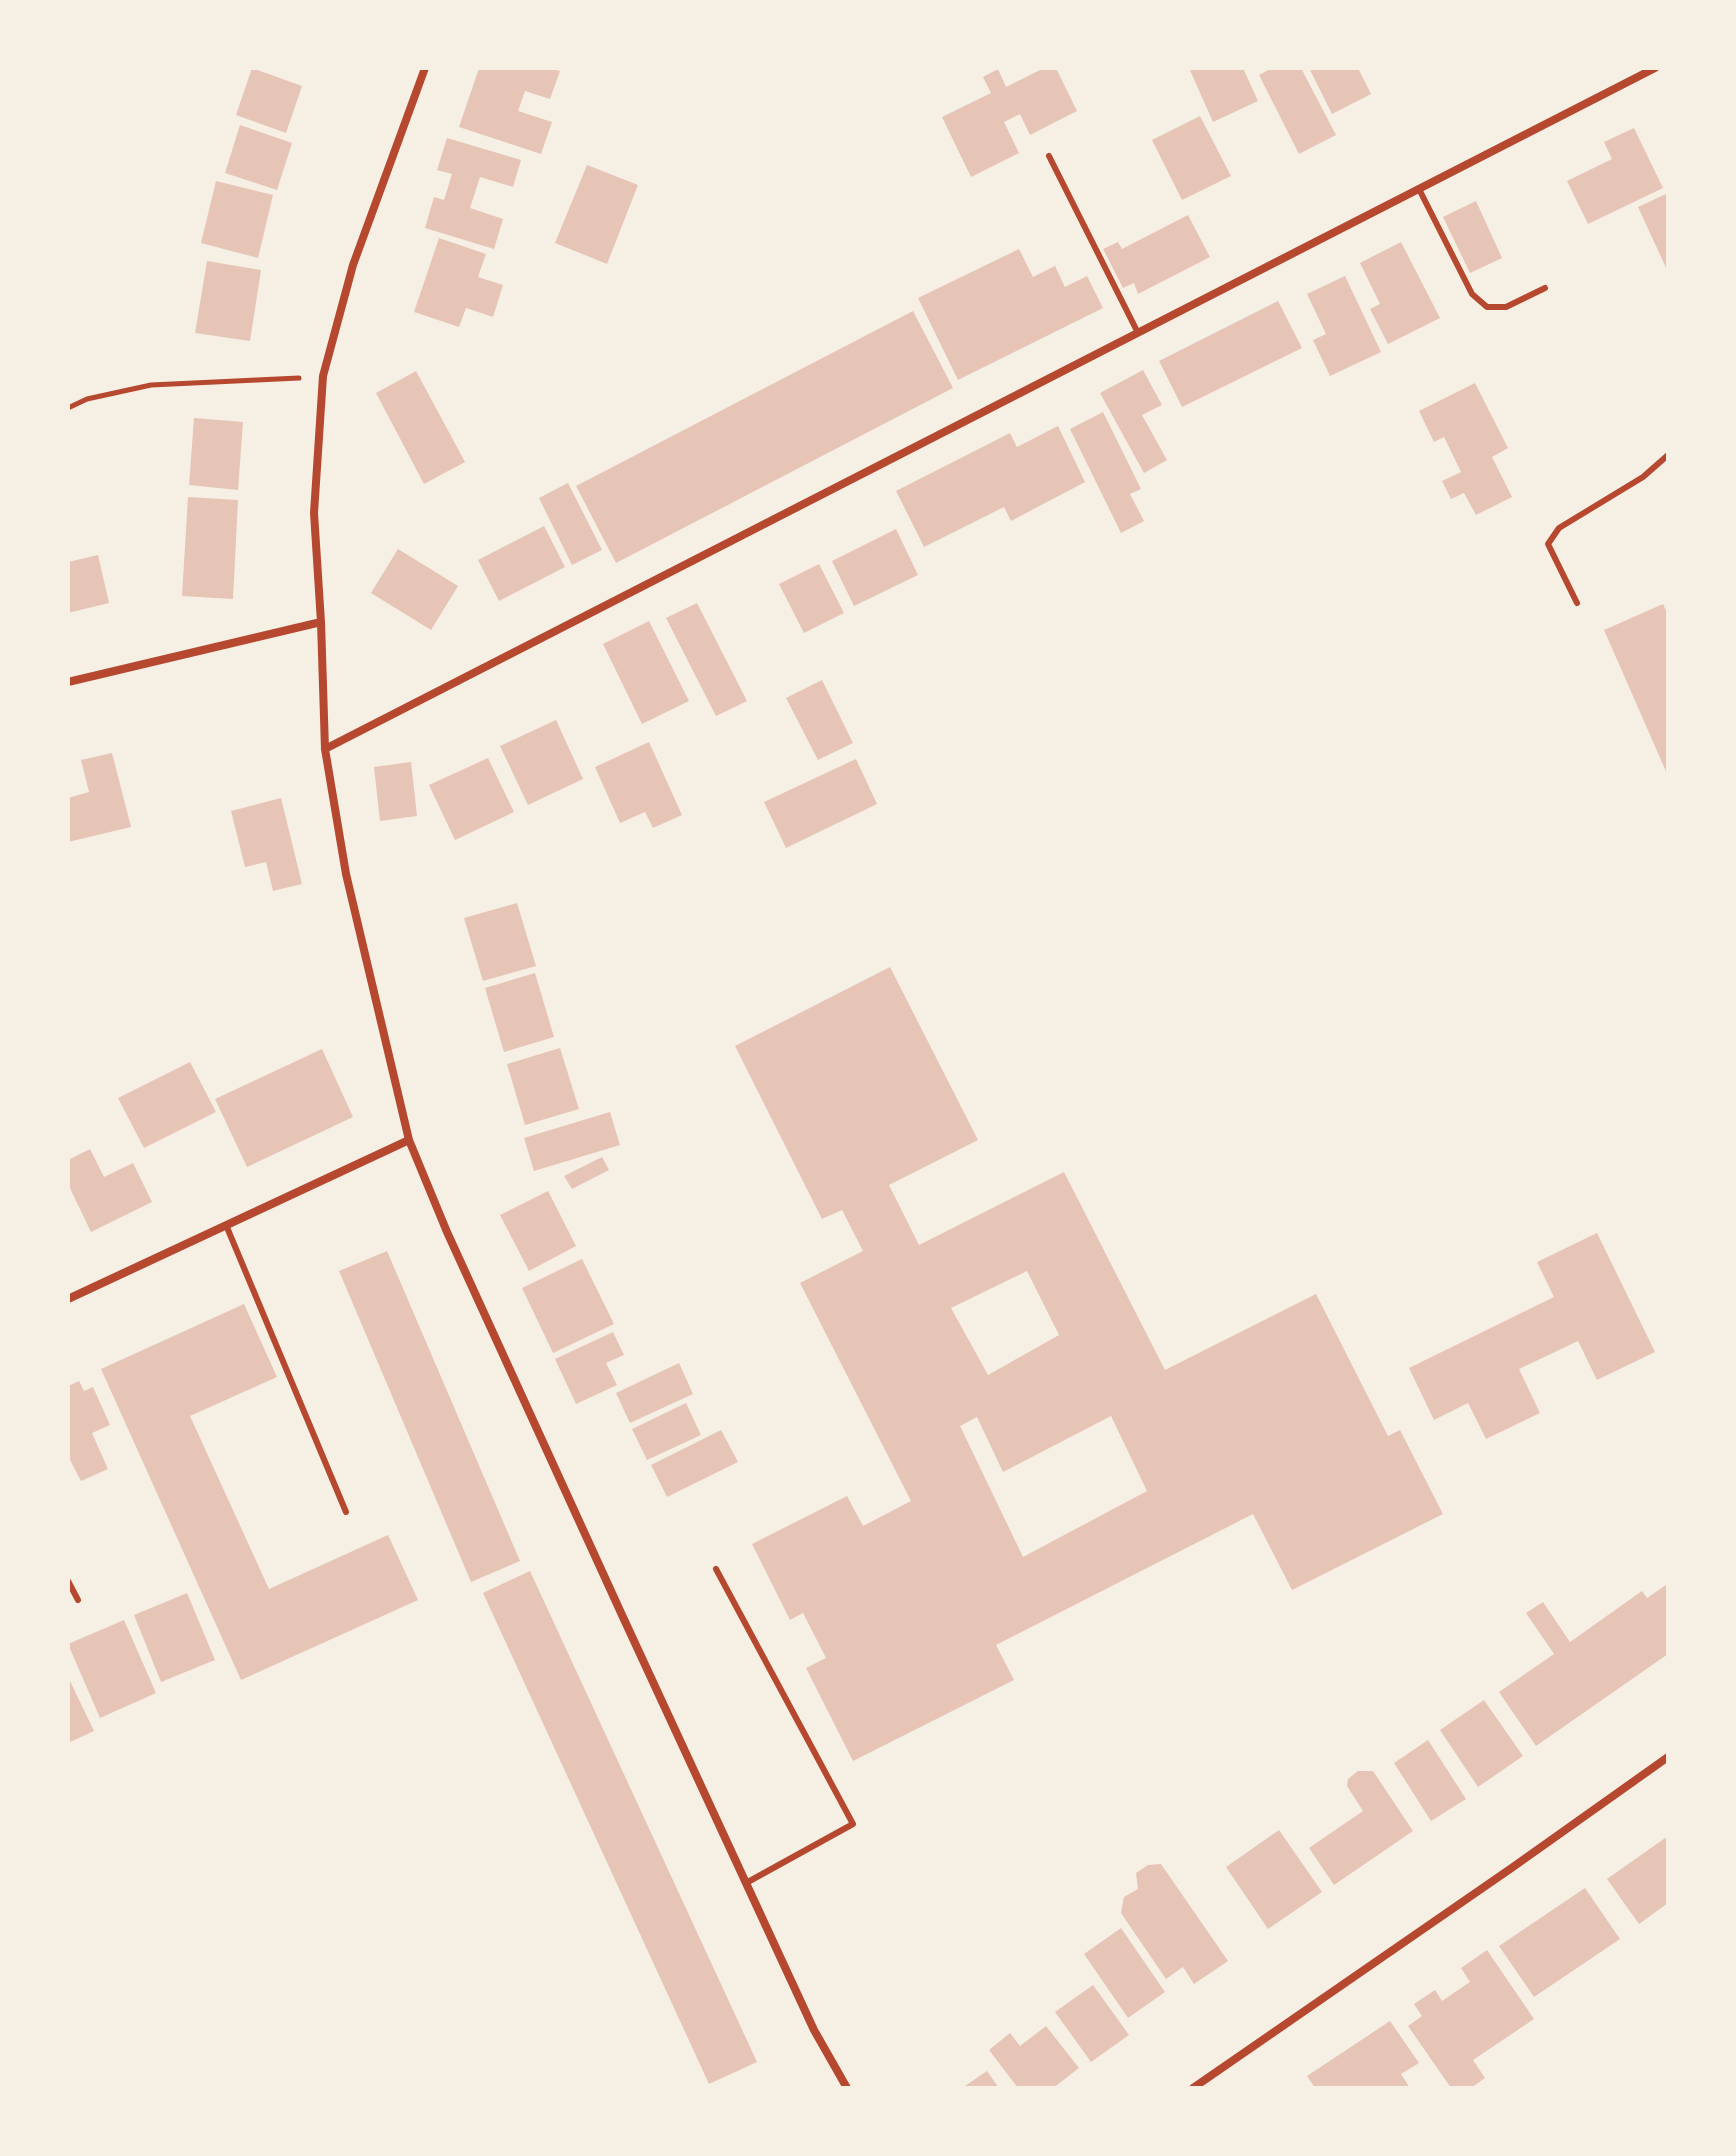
<!DOCTYPE html>
<html>
<head>
<meta charset="utf-8">
<style>
	body { margin:0 }
	#map { position:relative; width:1736px; height:2156px; overflow:hidden; background:#f6efe4; font-family:"PT Sans Narrow",sans-serif }
	canvas { display:block }
	.frame { position:absolute; inset:0; border:70px solid #f6efe4; pointer-events:none }
</style>
</head>
<body>
<div id="map">
<canvas width="1736" height="2156"></canvas>
<div class="frame"></div>
</div>
<script>
const ctx = document.querySelector('canvas').getContext('2d');
ctx.lineJoin = 'round';
function fillPath(path, color) { ctx.fillStyle = color; ctx.fill(path, 'evenodd'); }
const shape = rows => new Path2D(rows.map(r => 'M' + r).join(''));
function stroke(path, color, width, dash) { ctx.strokeStyle = color; ctx.lineWidth = width; ctx.lineCap = dash ? 'butt' : 'round'; ctx.setLineDash(dash || []); ctx.stroke(path); }
fillPath(shape([
	[252,68,302,86,286,133,236,115],
	[479,68,549,68,560,71,550,99,525,91,518,111,552,122,541,154,459,127],
	[1044,68,1056,68,1077,111,1030,135,1020,114,1004,122,1019,153,971,177,942,117,991,93,983,77,998,69,1006,87],
	[1189,68,1243,68,1258,101,1213,122],
	[1272,68,1301,68,1336,135,1299,154,1259,75],
	[1309,68,1358,68,1371,94,1332,114],
	[1200,116,1231,176,1182,200,1152,140],
	[240,125,292,143,277,190,225,173],
	[1634,128,1663,188,1588,224,1567,181,1612,159,1604,142],
	[447,138,521,160,513,187,480,177,470,208,503,219,494,249,425,228,434,197,444,200,452,174,437,170],
	[587,165,638,185,607,264,555,243],
	[216,181,273,195,258,258,201,243],
	[1668,193,1668,272,1638,207],
	[1476,201,1502,258,1470,273,1443,217],
	[1188,215,1210,257,1138,294,1134,283,1123,288,1103,249,1118,242,1122,249],
	[439,238,486,254,478,277,503,285,493,317,466,308,459,327,414,312],
	[1401,242,1440,318,1388,344,1370,309,1380,304,1360,263],
	[1019,249,1033,277,1055,266,1065,287,1087,276,1103,308,958,380,918,298],
	[207,261,261,270,250,341,195,333],
	[1345,276,1381,352,1330,376,1313,340,1326,334,1307,294],
	[1278,301,1302,348,1182,407,1159,361],
	[913,311,953,388,616,563,576,486],
	[1143,370,1162,405,1142,415,1167,460,1144,473,1100,393],
	[416,371,465,462,424,484,376,393],
	[1475,383,1508,448,1492,457,1512,497,1476,515,1464,493,1451,499,1442,481,1461,472,1444,437,1434,442,1419,411],
	[1103,412,1141,489,1130,494,1144,521,1121,533,1070,429],
	[194,418,243,422,238,490,189,485],
	[1058,426,1085,482,1011,521,1004,507,924,547,896,491,1010,433,1017,447],
	[568,483,602,550,572,565,539,498],
	[188,497,238,500,233,599,182,596],
	[544,526,565,567,499,601,478,560],
	[896,529,918,575,854,606,832,561],
	[398,549,458,586,431,630,371,593],
	[98,555,109,603,68,613,68,562],
	[819,564,844,613,804,633,779,584],
	[697,603,747,701,716,716,666,618],
	[1663,604,1668,615,1668,776,1604,630],
	[649,621,689,701,642,724,603,644],
	[822,680,853,743,818,760,786,698],
	[556,720,583,779,528,805,500,746],
	[649,742,682,815,653,828,645,812,620,823,595,767],
	[112,753,131,827,68,842,68,798,89,792,81,760],
	[488,758,514,812,455,840,429,785],
	[856,759,877,804,786,848,764,802],
	[411,762,417,816,380,821,374,767],
	[281,798,302,884,273,891,266,862,245,867,231,811],
	[517,903,536,966,483,981,464,918],
	[890,967,978,1140,889,1185,919,1245,1064,1172,1165,1370,1316,1294,1388,1436,1400,1430,1443,1514,1292,1590,1253,1514,996,1645,1014,1680,853,1761,806,1668,826,1658,803,1613,790,1620,752,1544,847,1496,863,1526,911,1501,800,1283,863,1251,842,1210,822,1219,735,1046],
	[1027,1271,1059,1335,988,1375,951,1308],
	[1111,1416,1147,1491,1023,1557,960,1426,977,1417,1003,1472],
	[535,973,554,1037,504,1052,485,988],
	[560,1048,579,1109,525,1125,507,1064],
	[322,1049,353,1117,247,1167,215,1099],
	[190,1062,216,1112,144,1148,118,1098],
	[610,1112,620,1145,534,1171,524,1138],
	[90,1149,104,1177,133,1163,152,1202,91,1232,68,1184,68,1160],
	[602,1157,609,1170,572,1189,564,1176],
	[548,1191,576,1246,529,1271,500,1215],
	[1597,1233,1655,1352,1597,1380,1578,1341,1519,1369,1540,1413,1486,1439,1468,1403,1434,1420,1409,1368,1554,1297,1537,1262],
	[387,1251,520,1561,471,1582,339,1271],
	[582,1259,614,1324,553,1353,522,1288],
	[244,1304,277,1377,190,1416,269,1589,388,1535,418,1600,241,1680,101,1369],
	[613,1332,624,1355,606,1363,617,1385,576,1404,555,1359],
	[679,1363,693,1394,630,1423,616,1393],
	[79,1381,84,1391,93,1387,110,1425,92,1433,108,1469,81,1481,68,1456,68,1386],
	[686,1403,701,1435,647,1460,632,1429],
	[721,1430,738,1462,667,1497,651,1465],
	[530,1571,757,2062,709,2084,483,1593],
	[1666,1585,1668,1588,1668,1654,1536,1746,1499,1692,1554,1654,1526,1613,1543,1602,1570,1642,1642,1591,1647,1598],
	[187,1593,215,1660,161,1682,134,1615],
	[124,1620,156,1693,100,1718,68,1644],
	[68,1677,94,1731,68,1743],
	[1484,1700,1523,1756,1478,1787,1440,1730],
	[1428,1740,1466,1799,1431,1821,1394,1763],
	[1358,1771,1373,1771,1413,1831,1334,1885,1309,1848,1363,1811,1347,1786,1348,1779],
	[1279,1830,1322,1892,1268,1929,1226,1867],
	[1668,1836,1668,1903,1639,1924,1607,1879],
	[1161,1864,1228,1961,1194,1984,1183,1967,1166,1979,1121,1913,1124,1897,1138,1889,1136,1873,1148,1865],
	[1585,1888,1620,1939,1534,1997,1499,1946],
	[1121,1928,1165,1992,1128,2018,1084,1954],
	[1487,1950,1534,2019,1473,2060,1485,2078,1471,2088,1451,2088,1408,2026,1422,2016,1414,2004,1435,1990,1442,2001,1470,1982,1461,1968],
	[1093,1985,1129,2035,1091,2062,1055,2012],
	[1390,2021,1419,2063,1401,2074,1410,2088,1315,2088,1307,2076],
	[1046,2026,1079,2068,1053,2088,1018,2088,989,2050,1010,2033,1020,2046],
	[987,2071,999,2088,962,2088]
]), '#e6c5b7');
stroke(shape([
	[68,408,87,399,151,385,299,378]
]), '#b5482f', 5);
stroke(shape([
	[1049,156,1138,333],
	[1419,189,1472,294,1487,307,1506,307,1545,288],
	[1577,603,1548,544,1559,528,1643,477,1668,455],
	[226,1225,346,1512],
	[716,1569,853,1824,746,1883],
	[68,1581,78,1600]
]), '#b5482f', 6);
stroke(shape([
	[425,68,353,265,323,376,314,513,321,622,325,749,346,874,409,1140,447,1232,622,1615,814,2030,847,2088],
	[68,682,321,622],
	[325,749,1655,68],
	[68,1299,409,1140],
	[1193,2088,1513,1867,1668,1757]
]), '#b5482f', 8);
</script>
</body>
</html>
